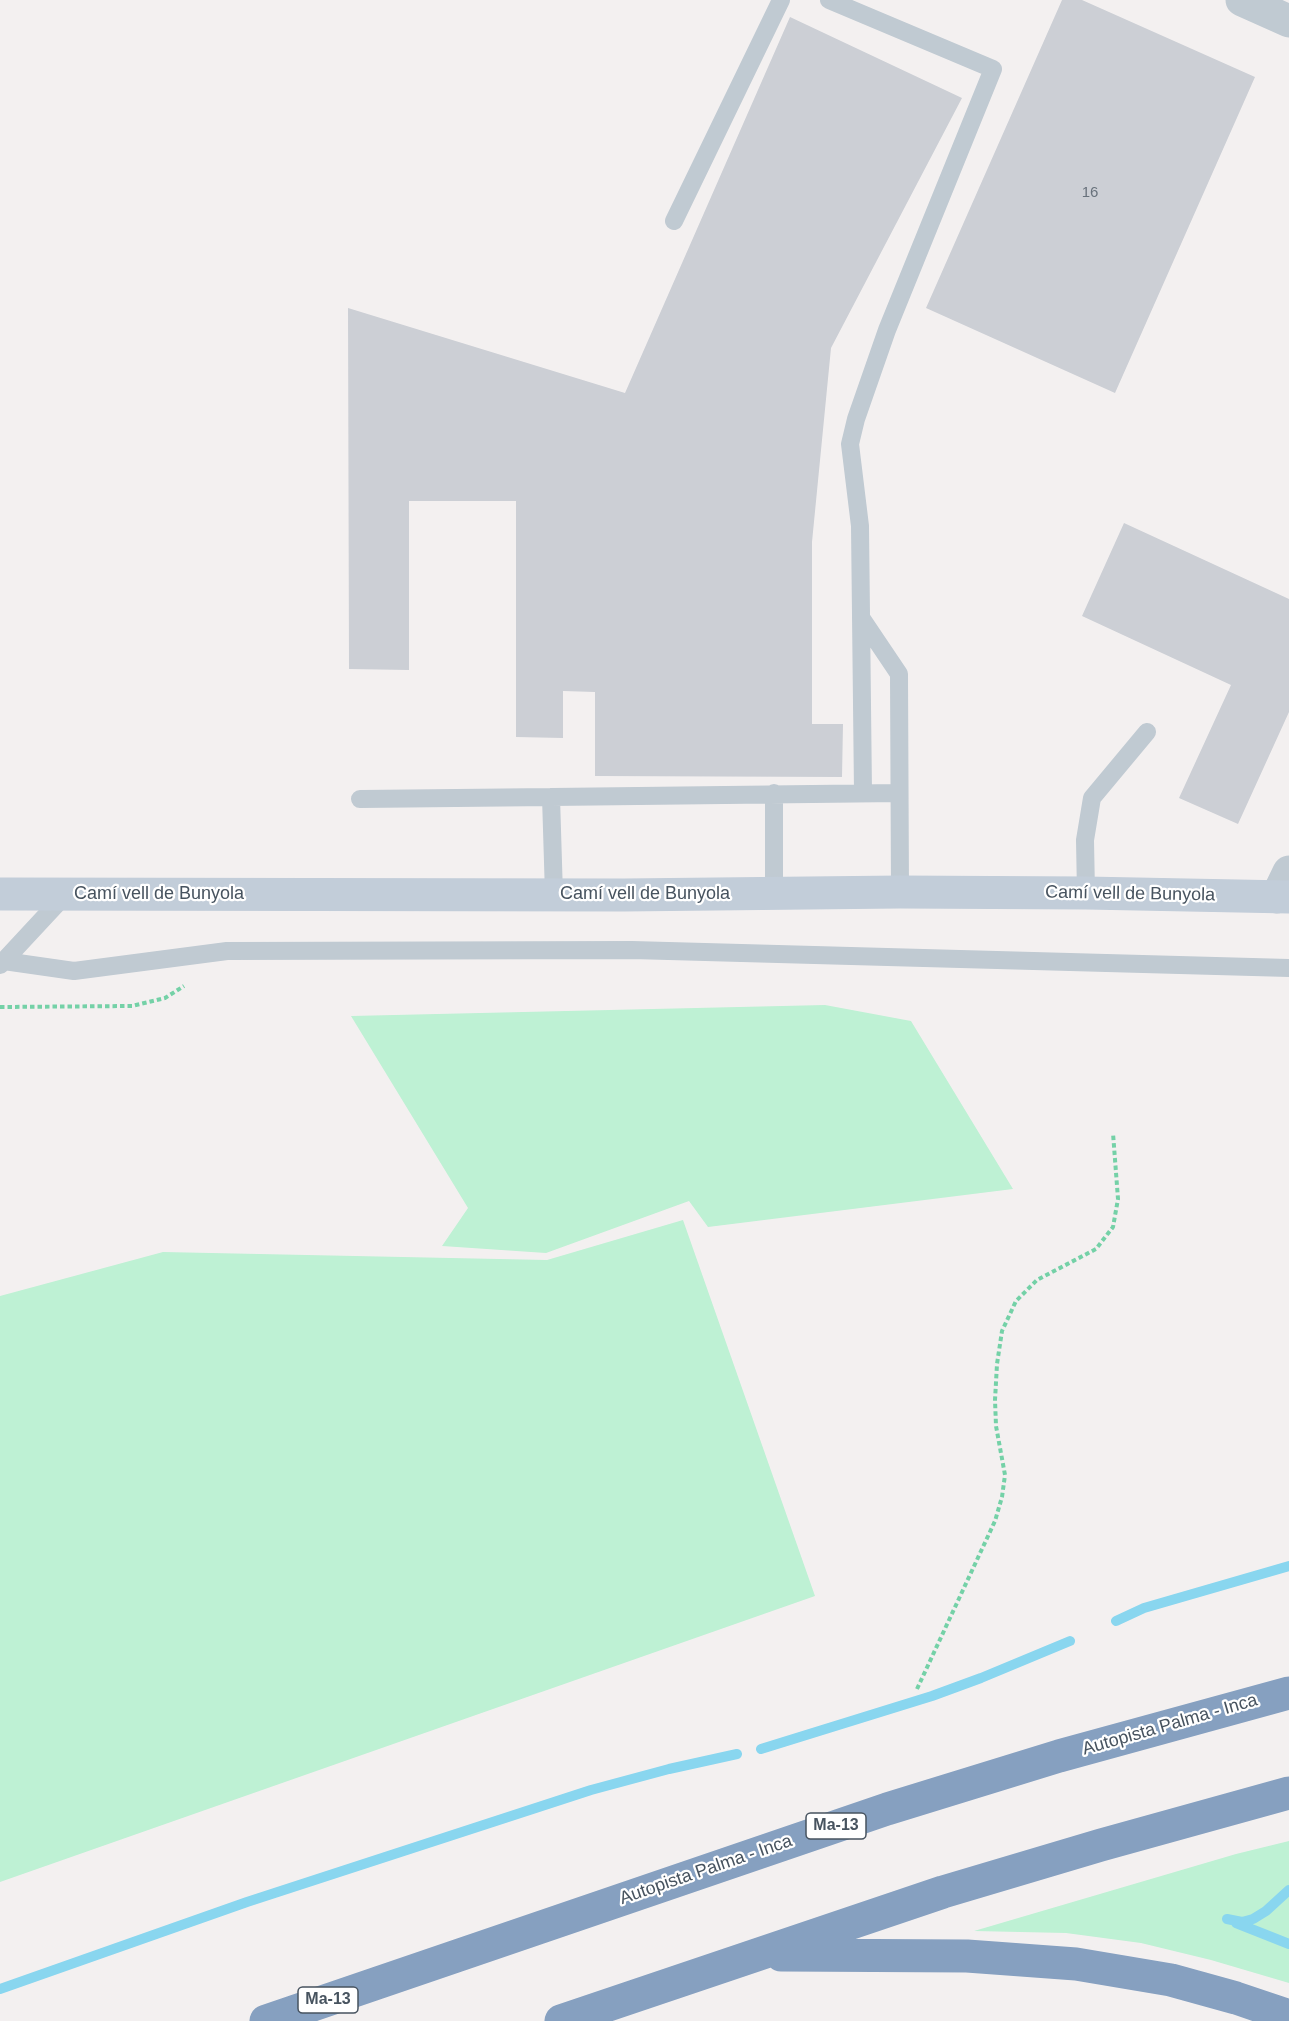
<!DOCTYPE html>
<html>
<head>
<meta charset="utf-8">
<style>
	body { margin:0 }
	canvas { display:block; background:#f3f0f0 }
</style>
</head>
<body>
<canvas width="1289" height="2021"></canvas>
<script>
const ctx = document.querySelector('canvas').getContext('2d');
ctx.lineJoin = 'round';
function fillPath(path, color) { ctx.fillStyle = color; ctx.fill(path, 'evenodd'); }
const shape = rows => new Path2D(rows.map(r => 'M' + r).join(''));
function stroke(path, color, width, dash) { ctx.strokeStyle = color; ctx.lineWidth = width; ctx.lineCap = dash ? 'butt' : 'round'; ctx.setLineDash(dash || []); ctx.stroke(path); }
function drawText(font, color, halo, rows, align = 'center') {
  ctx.font = font + ' Arial,sans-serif'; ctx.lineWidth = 4.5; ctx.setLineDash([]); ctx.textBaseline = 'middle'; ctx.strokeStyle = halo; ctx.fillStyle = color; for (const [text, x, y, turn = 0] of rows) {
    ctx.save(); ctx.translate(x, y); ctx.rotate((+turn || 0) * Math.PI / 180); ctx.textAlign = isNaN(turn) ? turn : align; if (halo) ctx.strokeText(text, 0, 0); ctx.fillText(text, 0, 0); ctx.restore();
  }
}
fillPath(shape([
	[825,1005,911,1021,1013,1189,708,1227,689,1201,546,1253,442,1246,468,1208,351,1016],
	[683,1220,815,1596,0,1882,0,1296,163,1252,547,1260],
	[1289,1841,1289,1983,1211,1960,1141,1943,1066,1933,974,1931,1236,1854]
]), '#bef1d4');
stroke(shape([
	[1116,1621,1144,1608,1289,1566],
	[761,1749,932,1696,981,1678,1070,1641],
	[1227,1919,1242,1922,1253,1919,1266,1911,1289,1890],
	[1236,1923,1289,1944],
	[0,1989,247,1902,591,1790,669,1769,737,1754]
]), '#89d6ef', 10);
fillPath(shape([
	[1062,0,1082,0,1255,77,1115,393,926,308],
	[790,17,962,98,831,348,812,542,812,724,843,724,842,777,595,776,595,692,563,691,563,738,516,737,516,501,409,501,409,670,349,669,348,308,625,393],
	[1124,523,1289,599,1289,712,1238,824,1179,798,1231,685,1082,616]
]), '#cccfd5');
stroke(shape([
	[0,1007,132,1006,165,998,184,986],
	[917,1689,995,1521,1002,1497,1005,1475,996,1426,995,1400,997,1364,1002,1331,1016,1301,1037,1280,1096,1249,1113,1227,1118,1199,1113,1133]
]), '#74d1a7', 4, [4.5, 3]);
stroke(shape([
	[829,0,993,69,887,330,856,419,850,444,860,526,863,793],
	[674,221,781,0],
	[862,619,899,674,900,892],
	[774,793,774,893],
	[360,799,551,797],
	[1086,893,1085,840,1092,798,1147,732],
	[554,895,551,797,899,793],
	[4,961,74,971,227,951,632,950,1289,968],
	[0,965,66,894]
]), '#c0cad2', 18);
stroke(shape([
	[1242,0,1289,21],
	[1277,897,1289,872]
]), '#c0cad2', 33);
stroke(shape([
	[0,894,624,895,900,892,1086,893,1289,897]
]), '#c2cdd9', 33);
stroke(shape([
	[781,1955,967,1956,1076,1964,1171,1980,1236,1998,1289,2016],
	[266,2021,887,1809,1059,1756,1289,1693],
	[561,2021,943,1892,1101,1845,1289,1793]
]), '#86a0c0', 33);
drawText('15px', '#68727c', null, [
	["16",1090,193]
]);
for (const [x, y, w] of [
	[836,1826,60],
	[328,2000,60]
]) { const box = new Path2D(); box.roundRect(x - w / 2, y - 13, w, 26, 4.5); ctx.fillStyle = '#fff'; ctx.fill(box); stroke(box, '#47535f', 1.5); }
drawText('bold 16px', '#47535f', null, [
	["Ma-13",836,1826],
	["Ma-13",328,2000]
]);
drawText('18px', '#47535f', '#fff', [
	["Camí vell de Bunyola",159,894],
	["Camí vell de Bunyola",645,894],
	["Camí vell de Bunyola",1130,894,1],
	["Autopista Palma - Inca",1170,1725,-16],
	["Autopista Palma - Inca",706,1870,-19]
]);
</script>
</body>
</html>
